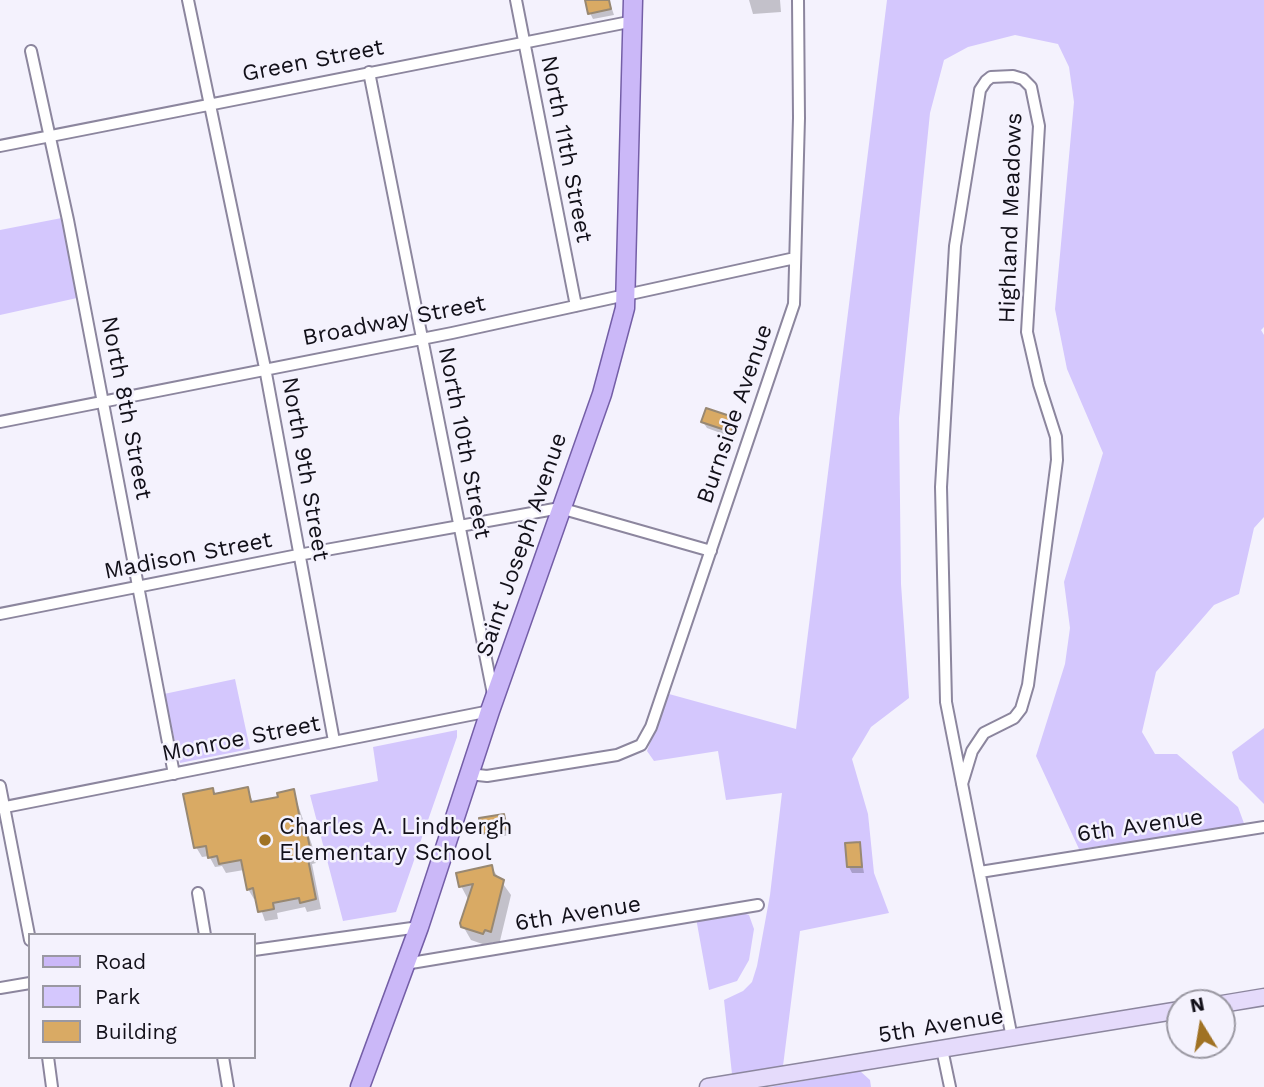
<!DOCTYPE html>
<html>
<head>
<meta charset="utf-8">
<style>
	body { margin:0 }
	#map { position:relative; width:1264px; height:1087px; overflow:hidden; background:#f4f2fd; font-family:"Work Sans",sans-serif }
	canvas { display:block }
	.legend { position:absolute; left:28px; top:933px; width:228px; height:126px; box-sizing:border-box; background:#f4f2fd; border:2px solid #9a98a2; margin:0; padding:9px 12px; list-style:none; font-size:21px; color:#121019 }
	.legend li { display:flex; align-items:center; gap:14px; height:35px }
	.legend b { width:35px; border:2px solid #9a98a2 }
	.north { position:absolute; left:1166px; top:989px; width:70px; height:70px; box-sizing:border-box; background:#f4f2fd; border:2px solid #9a98a2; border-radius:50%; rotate:349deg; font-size:19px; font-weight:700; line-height:28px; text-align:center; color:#121019 }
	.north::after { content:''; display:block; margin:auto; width:24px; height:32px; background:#a07224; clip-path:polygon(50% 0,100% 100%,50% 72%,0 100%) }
</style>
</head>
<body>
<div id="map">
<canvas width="1264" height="1087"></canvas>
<ul class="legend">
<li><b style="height:9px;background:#cbb8f8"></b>Road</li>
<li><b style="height:19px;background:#d4c7fd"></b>Park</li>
<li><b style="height:19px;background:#d9aa64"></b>Building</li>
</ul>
<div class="north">N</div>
</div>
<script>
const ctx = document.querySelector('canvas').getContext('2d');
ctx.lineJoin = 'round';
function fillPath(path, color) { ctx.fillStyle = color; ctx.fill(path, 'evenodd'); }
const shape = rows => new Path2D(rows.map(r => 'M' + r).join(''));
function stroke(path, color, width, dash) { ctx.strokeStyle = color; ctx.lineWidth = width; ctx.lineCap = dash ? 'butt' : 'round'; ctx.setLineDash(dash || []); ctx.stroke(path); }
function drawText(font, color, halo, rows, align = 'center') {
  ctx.font = font + ' "Work Sans",sans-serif'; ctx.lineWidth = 5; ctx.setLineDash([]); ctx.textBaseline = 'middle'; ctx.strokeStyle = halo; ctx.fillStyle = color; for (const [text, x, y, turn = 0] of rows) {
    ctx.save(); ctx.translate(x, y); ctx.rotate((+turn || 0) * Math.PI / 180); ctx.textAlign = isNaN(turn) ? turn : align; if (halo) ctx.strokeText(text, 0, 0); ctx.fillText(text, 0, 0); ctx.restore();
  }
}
fillPath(shape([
	[887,0,1264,0,1264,327,1261,330,1264,335,1264,517,1254,528,1239,594,1214,605,1156,672,1142,732,1155,754,1177,754,1238,807,1245,826,1079,849,1036,756,1065,664,1070,628,1064,582,1103,453,1067,369,1055,309,1074,102,1069,67,1058,44,1015,35,968,47,944,60,930,113,899,418,901,584,909,698,871,727,852,759,868,814,874,873,889,913,800,931,783,1066,732,1074,724,1000,743,991,752,982,757,966,770,895,782,793,726,800,718,751,654,761,647,751,669,694,796,729],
	[72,216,86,288,77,298,0,315,0,230],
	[235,679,250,749,180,763,164,694],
	[1264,728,1264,804,1239,779,1232,752],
	[457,730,457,737,396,912,343,921,310,795,378,781,373,747],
	[740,912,749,915,754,929,749,960,737,981,709,990,696,918],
	[860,1071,870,1080,871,1087,769,1087]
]), '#d4c7fd');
fillPath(shape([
	[590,0,609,0,614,15,593,19,590,13],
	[749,0,780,0,781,12,753,14],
	[735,420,738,426,734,438,707,428,703,422],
	[247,789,254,804,280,798,293,791,312,845,316,863,312,864,321,909,307,912,305,907,277,913,278,919,265,921,257,898,254,899,248,889,244,870,226,873,222,866,215,867,209,856,202,857,196,847,212,790,215,795],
	[503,816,509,835,488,839,484,833],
	[859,844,864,873,852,873,849,867],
	[491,867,511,895,499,945,492,942,491,947,471,940,463,926,469,901,461,886]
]), '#0003');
const building = shape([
	[585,0,609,0,611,9,588,14,585,0],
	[706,408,736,418,731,432,701,422,706,408],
	[248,787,251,802,278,797,277,793,294,789,303,834,307,833,311,853,307,854,316,899,300,903,299,898,273,903,274,909,258,912,253,888,247,890,241,860,219,864,217,856,208,858,206,846,194,848,183,794,213,788,214,794,248,787],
	[504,814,507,829,482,834,479,818,504,814],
	[860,842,862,867,847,867,845,843,860,842],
	[492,865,494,875,504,880,491,932,485,930,483,934,461,927,460,923,473,884,459,887,456,873,492,865]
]);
fillPath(building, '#d9aa64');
stroke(building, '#988872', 2);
const street = shape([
	[188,0,265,368,334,741],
	[516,0,576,306],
	[31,51,68,220,174,774],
	[369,72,493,694],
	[0,146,634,21],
	[0,422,452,333,795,258],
	[0,614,298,555,560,508,711,551],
	[469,774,487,776,617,755,641,745,651,727,794,304,799,118,798,0],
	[962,784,972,751,984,733,1014,718,1021,709,1028,685,1057,460,1056,437,1039,384,1027,332,1039,126,1031,87,1023,79,1013,76,991,77,986,81,980,90,976,116,955,246,941,487,946,702,1012,1038],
	[0,786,30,940],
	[0,808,490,711],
	[980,872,1264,827],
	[198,893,205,935],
	[254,950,419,927],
	[405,964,758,905],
	[0,988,30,983],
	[942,1049,950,1087],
	[48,1057,52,1087],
	[223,1057,228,1087]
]);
const secondary = shape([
	[1222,1004,1264,997],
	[708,1087,1180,1010]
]);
const primary = shape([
	[360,1087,419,927,490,711,602,394,625,308,633,0]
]);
stroke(street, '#8c869e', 14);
stroke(secondary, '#8c869e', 19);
stroke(primary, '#745ea7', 21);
stroke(street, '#fff', 10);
stroke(secondary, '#e5dbfb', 16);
stroke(primary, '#cbb8f8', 18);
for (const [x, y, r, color] of [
	[265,840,7,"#a07224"]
]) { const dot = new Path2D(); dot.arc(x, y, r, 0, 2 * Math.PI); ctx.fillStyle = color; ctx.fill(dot); stroke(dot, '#f4f2fd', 2.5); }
drawText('23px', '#121019', '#f4f2fd', [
	["Green Street",313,61,-11],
	["North 11th Street",566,149,79],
	["Highland Meadows",1011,218,-88],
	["Broadway Street",394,321,-11],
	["North 8th Street",126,408,79],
	["Burnside Avenue",735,414,-71],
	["North 10th Street",464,443,79],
	["North 9th Street",305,469,80],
	["Saint Joseph Avenue",522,545,-71],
	["Madison Street",188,556,-11],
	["Monroe Street",241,739,-11],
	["6th Avenue",1140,826,-8],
	["6th Avenue",578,914,-9],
	["5th Avenue",941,1026,-9]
]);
drawText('23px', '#121019', '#f4f2fd', [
	["Charles A. Lindbergh",279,827],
	["Elementary School",279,853]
], 'left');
</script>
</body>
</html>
